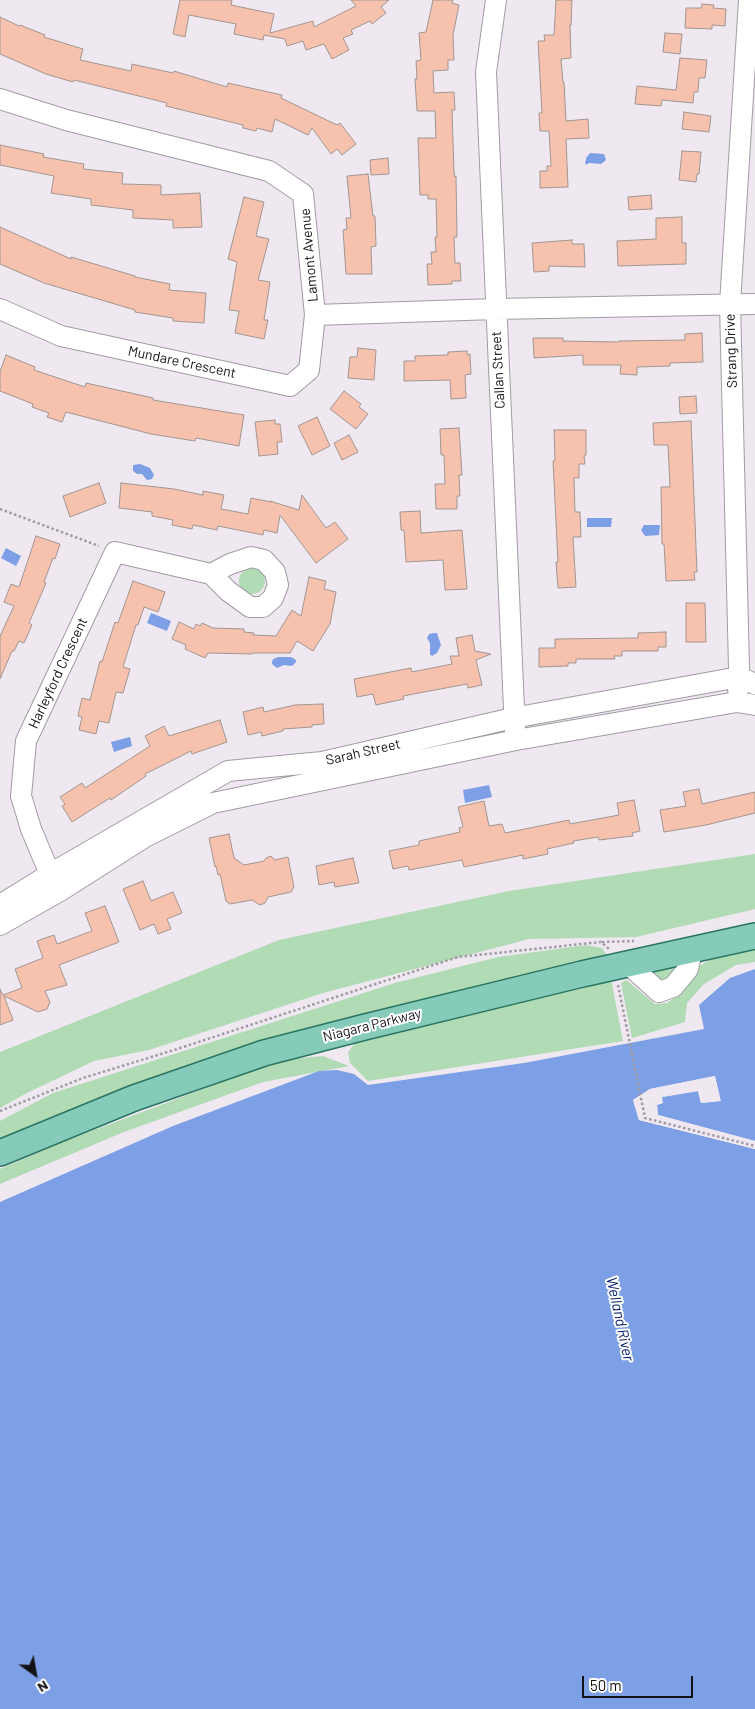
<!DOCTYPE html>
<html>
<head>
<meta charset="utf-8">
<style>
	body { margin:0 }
	#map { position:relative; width:755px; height:1709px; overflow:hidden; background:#efe8f1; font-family:Barlow,sans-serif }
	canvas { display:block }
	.north { position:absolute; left:10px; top:1649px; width:50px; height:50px; -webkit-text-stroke:4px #fff; paint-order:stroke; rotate:148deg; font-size:14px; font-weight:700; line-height:20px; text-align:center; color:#141215 }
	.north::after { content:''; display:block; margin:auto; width:18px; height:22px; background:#141215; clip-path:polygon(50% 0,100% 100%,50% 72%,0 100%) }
	.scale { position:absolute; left:582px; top:1676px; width:111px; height:22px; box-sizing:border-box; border:2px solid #141215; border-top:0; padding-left:6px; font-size:15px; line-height:18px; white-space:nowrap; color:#141215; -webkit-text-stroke:4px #fff; paint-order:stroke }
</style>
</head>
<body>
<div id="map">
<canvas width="755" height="1709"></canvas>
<div class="north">N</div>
<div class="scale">50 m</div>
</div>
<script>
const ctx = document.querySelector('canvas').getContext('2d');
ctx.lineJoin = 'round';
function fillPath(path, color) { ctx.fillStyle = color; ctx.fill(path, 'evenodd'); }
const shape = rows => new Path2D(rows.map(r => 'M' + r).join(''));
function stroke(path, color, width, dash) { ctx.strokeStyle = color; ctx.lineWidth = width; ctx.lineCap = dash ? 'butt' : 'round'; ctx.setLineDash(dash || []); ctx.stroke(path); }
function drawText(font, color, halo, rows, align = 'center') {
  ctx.font = font + ' Barlow,sans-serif'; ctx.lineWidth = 4; ctx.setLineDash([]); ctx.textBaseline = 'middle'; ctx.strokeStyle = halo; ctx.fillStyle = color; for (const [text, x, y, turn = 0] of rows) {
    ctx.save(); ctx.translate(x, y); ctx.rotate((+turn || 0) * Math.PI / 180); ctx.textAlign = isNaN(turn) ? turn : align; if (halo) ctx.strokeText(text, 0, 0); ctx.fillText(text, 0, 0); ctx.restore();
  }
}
fillPath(shape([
	'239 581a13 13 0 1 1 26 0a13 13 0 1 1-26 0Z',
	[755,854,755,909,636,937,529,939,323,993,149,1050,94,1061,27,1093,0,1108,0,1052,279,940,509,891],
	[586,945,602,948,608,957,0,1145,0,1121,53,1093,395,983,498,957],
	[755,947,755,962,736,965,704,984,687,1003,685,1022,632,1038,621,983,626,980,655,1004,667,1003,677,996,694,969,710,960],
	[672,963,675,968,669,977,662,980,653,977,650,970],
	[611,979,623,1041,368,1081,350,1063,348,1052,358,1040],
	[323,1056,349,1066,263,1082,124,1132,0,1184,0,1169,60,1143,280,1060]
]), '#b0dbb4');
fillPath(shape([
	[590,153,604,154,606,160,601,164,589,163,586,165,585,162,586,160,586,158],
	[140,464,150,468,154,475,152,479,147,480,142,474,137,474,133,471,133,465],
	[587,518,612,518,611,527,587,527],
	[644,525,660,525,659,535,645,536,641,530],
	[6,548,21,556,16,566,1,558],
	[151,613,171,621,167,631,147,623],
	[434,633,437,633,441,645,437,653,432,656,430,654,430,643,427,638,429,634],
	[278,657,291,657,296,660,296,662,292,666,284,665,277,668,272,664,272,662,273,659],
	[130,737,132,746,114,752,111,742],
	[489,785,492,797,465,803,463,790],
	[755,969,755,1141,658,1115,657,1105,662,1103,662,1097,698,1091,701,1103,720,1101,715,1076,650,1089,633,1100,639,1120,755,1149,755,1709,0,1709,0,1202,173,1126,319,1071,337,1070,354,1074,368,1085,524,1063,704,1029,699,1005,730,978]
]), '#7c9fe5');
fillPath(shape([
	[715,1076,721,1101,701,1103,698,1091,662,1097,663,1103,657,1105,658,1115,755,1141,755,1143,655,1116,654,1105,660,1102,659,1097,661,1095,698,1088,700,1090,703,1100,718,1099,713,1079,651,1091,636,1101,641,1118,755,1147,755,1149,639,1120,633,1100,650,1089]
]), '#efe8f1');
const building = shape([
	[180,0,232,0,231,5,274,14,270,33,313,21,314,27,356,6,351,0,389,0,381,7,386,13,372,24,370,21,351,30,353,34,343,38,349,50,332,59,324,44,306,50,303,41,287,46,285,39,264,35,263,40,234,34,236,24,189,15,185,37,173,34,180,0],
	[433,0,453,0,452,3,459,5,453,35,454,60,448,60,448,70,433,71,434,93,454,92,455,110,452,110,454,172,455,177,456,176,457,237,454,237,455,263,460,263,461,281,452,281,452,284,428,285,427,264,432,264,431,252,436,252,435,237,437,237,436,199,428,199,428,195,420,195,418,138,436,138,435,111,417,111,415,79,417,79,416,61,421,60,419,33,426,32,433,0],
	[556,0,572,0,571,25,570,25,571,58,561,59,563,82,564,82,566,121,588,119,589,138,566,139,568,187,540,188,540,171,547,171,547,166,551,166,549,131,540,131,539,113,542,113,538,41,545,41,544,35,554,35,556,0],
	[702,4,714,5,713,8,726,9,725,26,712,25,712,29,685,28,686,8,701,8,702,4],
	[0,17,19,26,20,25,45,35,44,37,83,49,80,60,131,71,132,64,173,73,174,71,227,87,228,83,282,95,281,98,337,125,340,123,356,144,342,155,337,149,331,154,312,128,308,135,275,119,272,132,257,128,256,131,243,128,243,125,166,106,167,103,74,80,73,82,46,74,0,54,0,17],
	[665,33,682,34,680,54,663,52,665,33],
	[680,58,707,60,705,78,699,78,698,92,694,92,693,103,662,100,661,106,635,104,637,86,676,90,680,58],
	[684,112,711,116,709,132,682,129,684,112],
	[0,145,44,154,43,157,84,164,83,169,123,173,122,184,161,185,161,195,200,193,202,227,173,228,173,220,133,218,133,210,91,205,91,199,51,193,54,176,0,165,0,145],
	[682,151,701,152,699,174,697,174,696,182,679,180,682,151],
	[388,158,389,174,371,175,370,160,388,158],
	[368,174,373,216,375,216,376,246,371,247,372,274,346,274,343,230,347,229,346,218,351,218,347,176,368,174],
	[651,195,652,209,629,210,628,197,651,195],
	[244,197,264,202,256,236,269,239,258,280,270,282,264,320,268,320,264,339,235,333,239,311,229,310,237,262,228,259,244,197],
	[682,217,682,243,686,243,686,264,618,266,617,241,656,239,656,218,682,217],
	[0,227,71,259,71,257,135,276,135,277,170,284,169,290,206,293,204,323,173,321,173,318,135,312,135,310,44,283,0,264,0,227],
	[572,240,572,244,584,244,585,267,549,266,549,271,534,272,532,243,572,240],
	[702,333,703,362,670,363,670,366,637,367,637,375,620,374,621,365,583,365,583,355,534,358,533,338,563,338,563,341,619,342,619,341,685,340,685,334,702,333],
	[358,348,376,350,374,380,348,378,350,357,357,357,358,348],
	[467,351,467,355,470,354,471,374,465,375,466,398,451,399,450,380,404,381,404,361,415,361,415,356,448,355,448,352,467,351],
	[6,355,35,367,34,370,85,387,86,383,153,398,153,400,244,415,239,446,196,438,195,441,151,434,66,412,62,422,47,417,49,413,32,407,33,404,0,391,0,372,6,355],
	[344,391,361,404,359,407,368,414,356,429,330,409,344,391],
	[696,396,697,413,680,414,679,397,696,396],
	[317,417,330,446,312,455,298,426,317,417],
	[275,420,275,424,280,424,282,442,277,442,278,454,259,456,255,422,275,420],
	[691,421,697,572,694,572,695,580,666,581,664,544,662,544,661,487,670,487,668,445,654,445,653,423,691,421],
	[459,428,462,475,459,475,460,496,457,496,457,509,436,509,435,484,445,484,444,455,441,455,440,429,459,428],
	[554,430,586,430,586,455,584,456,585,464,579,464,579,478,574,478,575,512,580,512,581,537,573,537,576,587,558,588,556,562,558,562,553,461,555,460,554,430],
	[349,435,358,452,342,460,334,443,349,435],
	[99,483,106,503,70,517,63,496,99,483],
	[121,483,174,489,203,495,203,491,224,495,221,509,248,514,251,498,271,502,270,501,299,510,302,495,326,528,335,522,348,539,316,563,280,515,277,533,264,530,263,535,218,526,217,530,193,525,192,529,172,525,173,520,152,516,152,512,119,508,121,483],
	[420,511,421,533,462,530,467,589,445,590,443,560,406,562,404,530,401,530,400,512,420,511],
	[36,536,60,544,55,559,53,558,44,582,46,583,29,623,32,625,24,643,19,641,14,651,12,651,0,679,0,636,14,606,4,602,11,584,19,587,36,536],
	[309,577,326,581,324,589,336,592,330,624,313,651,297,641,290,653,253,653,252,654,208,653,205,658,185,649,186,645,172,639,179,622,194,629,196,624,200,626,202,623,213,628,244,629,244,632,254,633,253,635,276,636,292,610,301,616,309,577],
	[133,581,165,592,158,612,144,607,138,625,136,625,123,667,130,669,123,693,116,692,109,723,99,721,96,734,79,730,82,717,78,716,82,698,90,700,100,661,102,662,115,622,118,623,133,581],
	[686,603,705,603,706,642,686,642,686,603],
	[666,632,666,647,658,647,658,651,622,651,622,656,614,656,615,659,576,659,576,663,568,663,568,666,539,667,539,648,555,648,555,639,638,638,638,633,666,632],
	[472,635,475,651,491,654,476,660,482,685,468,688,467,684,403,696,404,699,376,705,373,694,357,697,354,679,411,668,412,672,452,664,450,656,459,656,456,638,472,635],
	[323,704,324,724,312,725,312,727,283,729,283,731,262,736,261,732,248,735,243,712,263,707,264,712,295,705,323,704],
	[220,720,227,742,192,754,191,751,145,774,146,776,111,800,110,798,72,822,62,806,65,804,60,797,82,783,85,788,150,746,145,736,164,726,169,736,220,720],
	[699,789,702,804,755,792,755,813,706,825,664,832,660,810,686,806,683,792,699,789],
	[634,800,640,831,632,833,633,836,599,840,598,837,573,841,574,843,547,849,548,854,523,859,523,855,464,867,462,860,409,870,408,866,393,869,389,851,419,845,419,841,460,832,459,828,463,827,458,807,484,801,489,826,502,824,505,833,569,820,570,824,619,815,617,803,634,800],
	[229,834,234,858,244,865,264,861,266,858,271,856,275,860,288,857,294,887,291,892,268,897,265,903,260,905,252,900,230,904,226,901,220,874,218,875,216,866,215,867,209,838,229,834],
	[353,858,359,883,335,887,334,882,319,885,316,866,353,858],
	[143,881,151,901,173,892,182,913,167,919,171,929,158,934,154,924,140,930,123,889,143,881],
	[105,906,119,942,59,965,67,985,45,991,50,1002,47,1009,38,1012,4,996,13,1020,0,1025,0,989,3,995,22,988,15,969,43,958,37,941,54,935,57,944,92,931,85,913,105,906]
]);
fillPath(building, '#f6c1ad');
stroke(building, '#a19691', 1);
const minor = shape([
	[496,0,486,72,515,731],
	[0,99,66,120,269,171,303,194,315,315,309,370,290,386,61,336,0,309],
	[315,315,495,309,755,304],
	[738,690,739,668,730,304,749,0],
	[56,885,50,874,31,829,21,796,26,741,115,552,211,574,228,591,250,607,263,607,273,598,278,585,275,572,264,560,251,557,230,564,211,574],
	[0,905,50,874,228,771,322,762,513,718,739,677,755,684],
	[0,925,60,891,145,837,213,803,516,740,737,702,755,705],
	[628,964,659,992,673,987,688,969,692,950]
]);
const major = shape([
	[0,1153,134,1098,264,1053,365,1027,582,974,755,936]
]);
stroke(minor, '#a29ba4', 22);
stroke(major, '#2a7462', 28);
stroke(shape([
	[0,509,99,546],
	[602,942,634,941],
	[618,985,645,1118,755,1146],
	[0,1111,83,1078,174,1050,458,957,601,942,609,949]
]), '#a09ba2', 2.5, [2.5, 2.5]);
stroke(minor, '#fff', 20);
stroke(major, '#86cbba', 25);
drawText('14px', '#141215', '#fff', [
	["Lamont Avenue",309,255,-95],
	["Strang Drive",731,351,-92],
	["Mundare Crescent",182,362,12],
	["Callan Street",498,370,-93],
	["Harleyford Crescent",58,673,-65],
	["Sarah Street",363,752,-13],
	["Niagara Parkway",372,1025,-14]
]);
drawText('italic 15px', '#031d6d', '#fff', [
	["Welland River",620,1319,78]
]);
</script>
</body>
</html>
